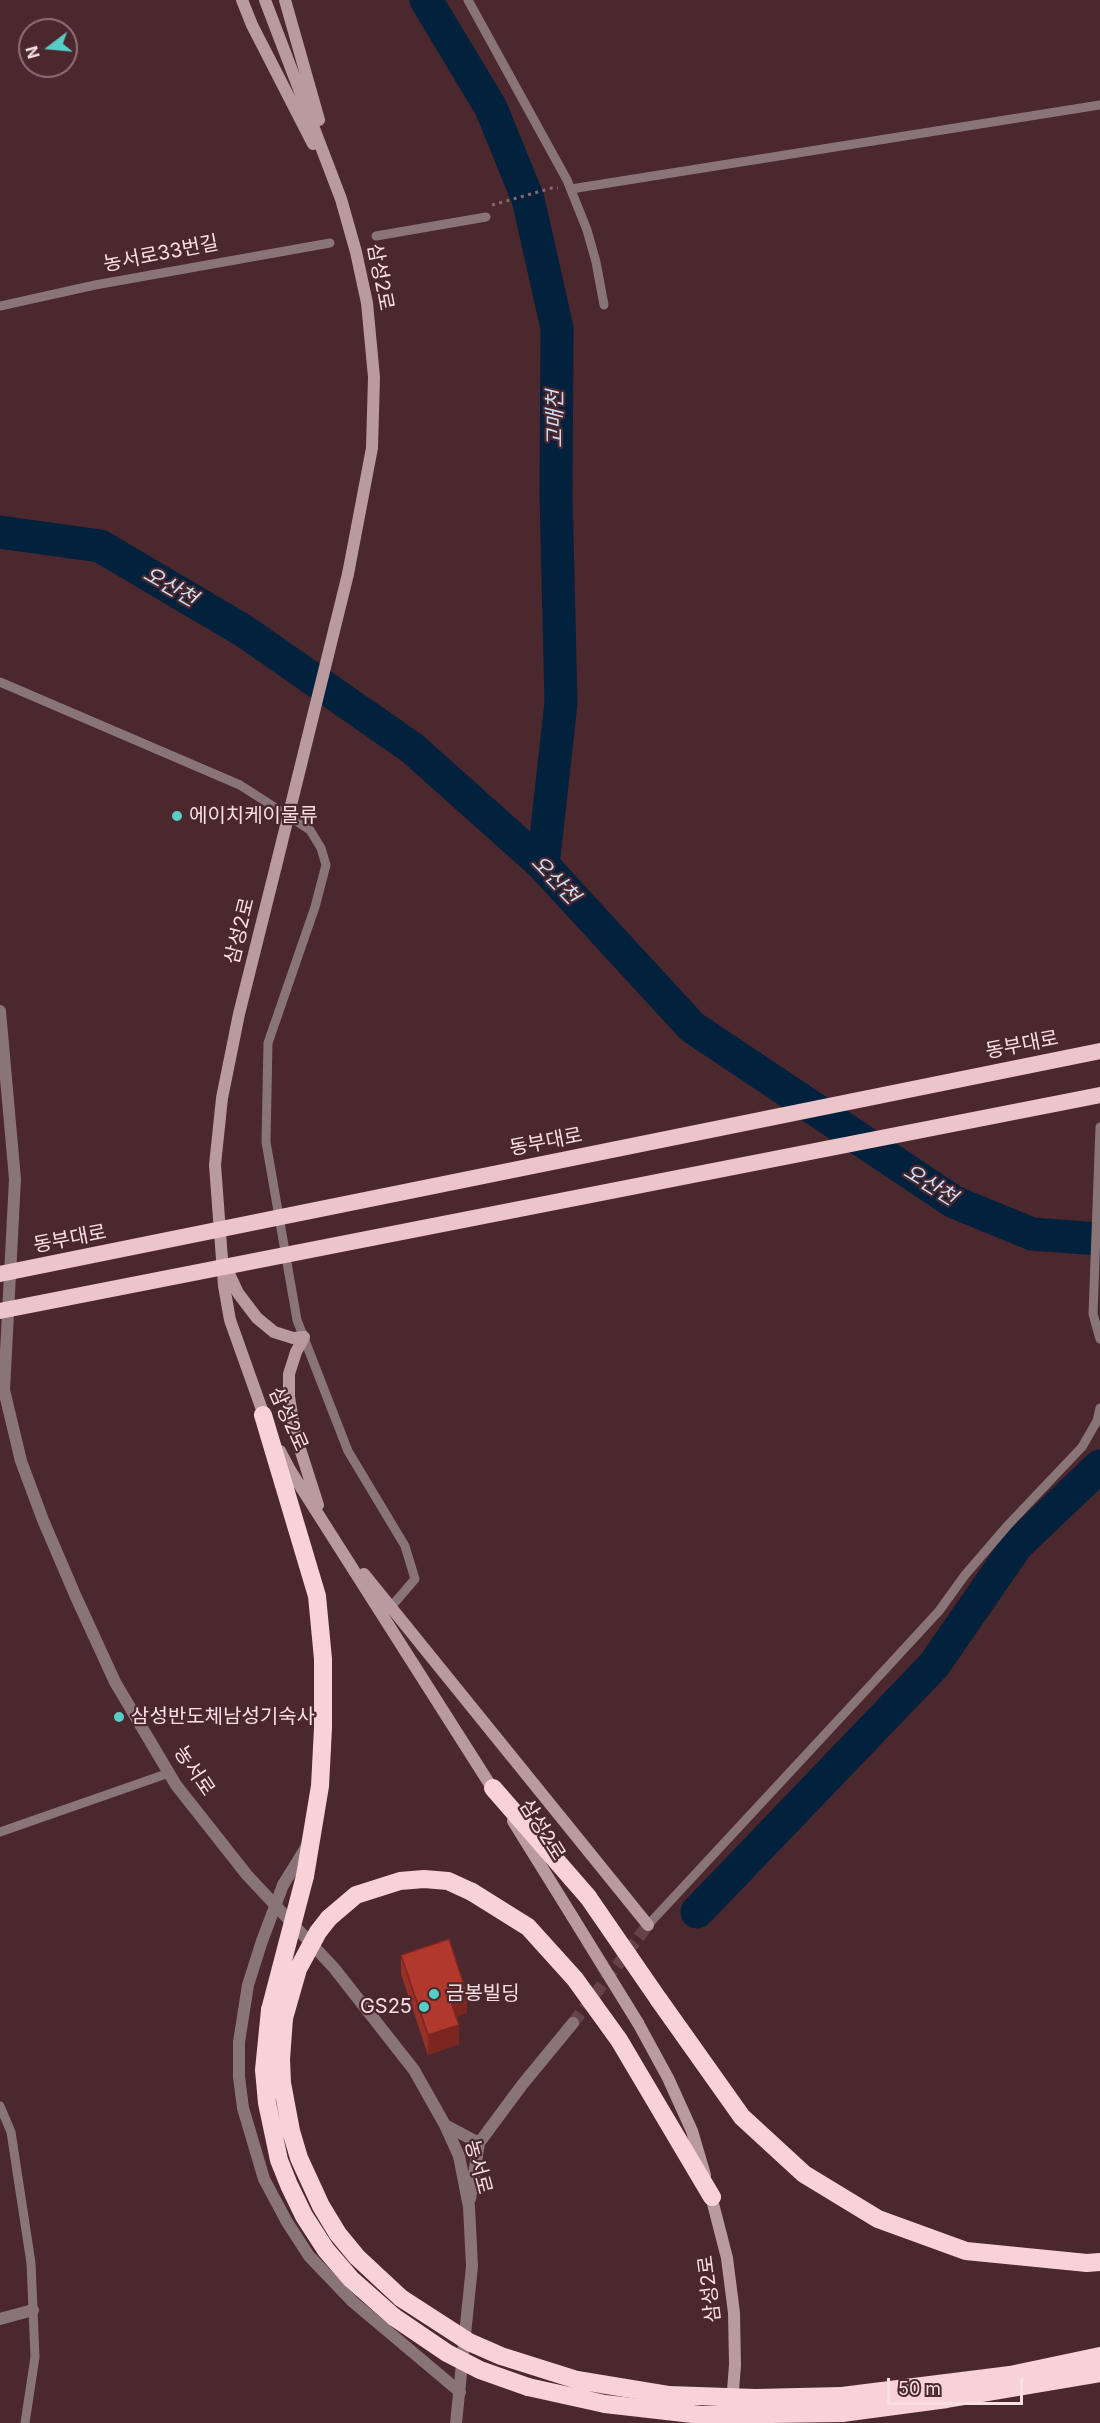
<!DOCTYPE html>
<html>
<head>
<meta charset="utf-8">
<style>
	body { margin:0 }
	#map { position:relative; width:1100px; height:2423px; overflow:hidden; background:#4b272e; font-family:Inter,sans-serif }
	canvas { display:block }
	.north { position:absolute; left:18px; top:18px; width:60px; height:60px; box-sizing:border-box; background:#4b272e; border:2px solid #907176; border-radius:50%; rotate:254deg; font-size:16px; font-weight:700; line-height:24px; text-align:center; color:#f8dfe2 }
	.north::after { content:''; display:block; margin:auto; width:21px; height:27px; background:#55cec5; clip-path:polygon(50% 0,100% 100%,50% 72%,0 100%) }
	.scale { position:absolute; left:887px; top:2378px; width:136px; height:27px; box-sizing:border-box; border:3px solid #f8dfe2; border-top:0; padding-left:8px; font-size:18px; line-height:21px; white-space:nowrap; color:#f8dfe2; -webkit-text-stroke:4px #4b272e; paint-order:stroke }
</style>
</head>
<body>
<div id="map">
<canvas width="1100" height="2423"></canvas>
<div class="north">N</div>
<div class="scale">50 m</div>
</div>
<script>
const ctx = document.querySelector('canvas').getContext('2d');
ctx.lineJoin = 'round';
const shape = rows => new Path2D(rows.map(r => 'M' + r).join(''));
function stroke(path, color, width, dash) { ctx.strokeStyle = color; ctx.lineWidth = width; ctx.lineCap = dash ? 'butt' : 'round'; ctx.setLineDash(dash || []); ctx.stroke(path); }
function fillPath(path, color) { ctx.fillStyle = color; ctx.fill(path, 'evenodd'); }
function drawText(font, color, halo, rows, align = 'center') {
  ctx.font = font + ' Inter,"Noto Sans KR",sans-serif'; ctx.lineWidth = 4.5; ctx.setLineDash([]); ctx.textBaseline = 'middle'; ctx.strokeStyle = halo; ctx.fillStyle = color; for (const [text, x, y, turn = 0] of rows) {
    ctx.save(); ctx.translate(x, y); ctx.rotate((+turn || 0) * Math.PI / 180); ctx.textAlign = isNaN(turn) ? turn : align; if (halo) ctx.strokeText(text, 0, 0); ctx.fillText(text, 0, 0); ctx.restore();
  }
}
stroke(shape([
	[426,0,491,108,528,199,557,328,556,494,561,703,543,865],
	[0,532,100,546,244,631,412,748,543,865,692,1027,954,1202,1032,1234,1100,1239],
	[697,1912,934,1665,1017,1545,1100,1466]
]), '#02213c', 33);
stroke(shape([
	[573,2023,648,1925]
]), '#654349', 12, [12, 6]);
stroke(shape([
	[492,205,552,188,558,188]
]), '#89696f', 3, [3, 4.5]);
stroke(shape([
	[468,0,567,180,587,230,596,262,604,305],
	[571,189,1100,105],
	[376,236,486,217],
	[0,306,95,285,330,243],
	[0,682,240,785,310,830,321,848,326,865,315,907,268,1043,266,1142,297,1320,348,1451,405,1546,415,1579,391,1607],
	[1100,1127,1093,1314,1100,1339],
	[0,1832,169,1773],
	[648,1925,880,1675,939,1611,965,1575,1008,1525,1082,1447,1097,1421,1100,1408],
	[0,2106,11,2132,31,2263,35,2357,25,2423]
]), '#897578', 9);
stroke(shape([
	[0,1011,15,1179,4,1390,21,1461,43,1520,76,1597,115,1682,176,1785,247,1875,334,1968,414,2070,445,2125,459,2156,469,2207,472,2266,456,2423],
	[283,1885,307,1846],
	[262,1941,248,1985,239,2042,239,2077,243,2108,264,2179,287,2222,309,2256,353,2302,460,2392],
	[445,2125,479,2143],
	[470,2199,479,2143,522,2085,573,2023],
	[0,2319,33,2310]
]), '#897578', 12);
stroke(shape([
	[242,0,252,25,313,144],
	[265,0,341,199,356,252,367,303,374,377,372,448,348,574],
	[285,0,319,120],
	[226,1267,238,1293,257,1318,274,1332,293,1338,304,1337,296,1352,289,1374,289,1397,295,1433,318,1505],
	[266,1421,230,1320,224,1286,215,1165,222,1098,239,1014,276,866],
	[280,1451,290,1470,496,1794],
	[364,1574,648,1925],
	[513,1821,572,1916],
	[638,2023,668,2078,692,2131,705,2175],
	[710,2192,727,2258,734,2313,735,2365,732,2403]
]), '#b99a9e', 12);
stroke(shape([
	[263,1415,317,1596,323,1659,323,1728,320,1786,305,1876],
	[493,1788,588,1897],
	[329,1918,356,1895,400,1881,424,1879,448,1881,472,1892],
	[659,2000,742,2117,804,2174,878,2219,966,2251,1087,2263,1100,2262],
	[270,2010,264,2070,267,2103,279,2160,289,2185,304,2216,326,2250,351,2279,394,2317],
	[284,2018,281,2059,282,2083,291,2131,299,2158,321,2206,338,2234,357,2257,401,2298],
	[577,2380,668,2395],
	[528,2387,605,2404],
	[842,2396,1010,2375,1100,2356],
	[842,2413,947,2399,1100,2373]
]), '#f9d2d7', 18);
stroke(shape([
	[262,1941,283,1885]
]), '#897578', 12);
stroke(shape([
	[276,866,348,574],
	[572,1916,638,2023]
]), '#b99a9e', 12);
stroke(shape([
	[0,1274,1100,1051],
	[0,1311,1100,1095]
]), '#ecc4c9', 16);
stroke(shape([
	[472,1892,528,1927,575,1979,619,2040,712,2197],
	[588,1897,659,2000],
	[270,2010,305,1876],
	[284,2018,298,1969,318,1932,329,1918],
	[401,2298,469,2342,501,2356,577,2380],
	[394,2317,447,2353,480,2370,528,2387],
	[668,2395,756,2398,842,2396],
	[605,2404,701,2415,842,2413]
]), '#f9d2d7', 18);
fillPath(shape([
	[401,1955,467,2013,456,2017,459,2044,428,2055,401,1974]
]), '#973027');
fillPath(shape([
	[467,1994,467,2013,450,2019,450,1999],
	[459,2025,459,2044,428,2055,428,2035]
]), '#7b2720');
const building = shape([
	[449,1939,467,1994,450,1999,459,2025,428,2035,401,1955,449,1939]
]);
fillPath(building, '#b0382d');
stroke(building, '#7b2720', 1.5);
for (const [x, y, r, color] of [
	[177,816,6,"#55cec5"],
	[119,1717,6,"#55cec5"],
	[434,1994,6,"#55cec5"],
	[424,2007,6,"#55cec5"]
]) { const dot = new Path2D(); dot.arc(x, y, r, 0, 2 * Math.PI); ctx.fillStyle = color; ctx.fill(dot); stroke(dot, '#4b272e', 2); }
drawText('20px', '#f8dfe2', '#4b272e', [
	["농서로33번길",161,254,-11],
	["삼성2로",380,277,79],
	["삼성2로",240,931,-76],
	["동부대로",1022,1045,-11],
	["동부대로",546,1142,-11],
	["동부대로",70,1239,-11],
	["삼성2로",288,1419,66],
	["농서로",194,1771,56],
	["삼성2로",542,1830,58],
	["농서로",478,2167,75],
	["삼성2로",710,2289,-97]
]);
drawText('20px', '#f8dfe2', '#4b272e', [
	["에이치케이물류",189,816],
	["삼성반도체남성기숙사",131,1717],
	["금봉빌딩",446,1994],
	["GS25",412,2007,"right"]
], 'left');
drawText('italic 21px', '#cadff5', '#4b272e', [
	["고매천",556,419,-90],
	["오산천",170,587,30],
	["오산천",555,880,46],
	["오산천",930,1185,32]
]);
</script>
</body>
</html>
